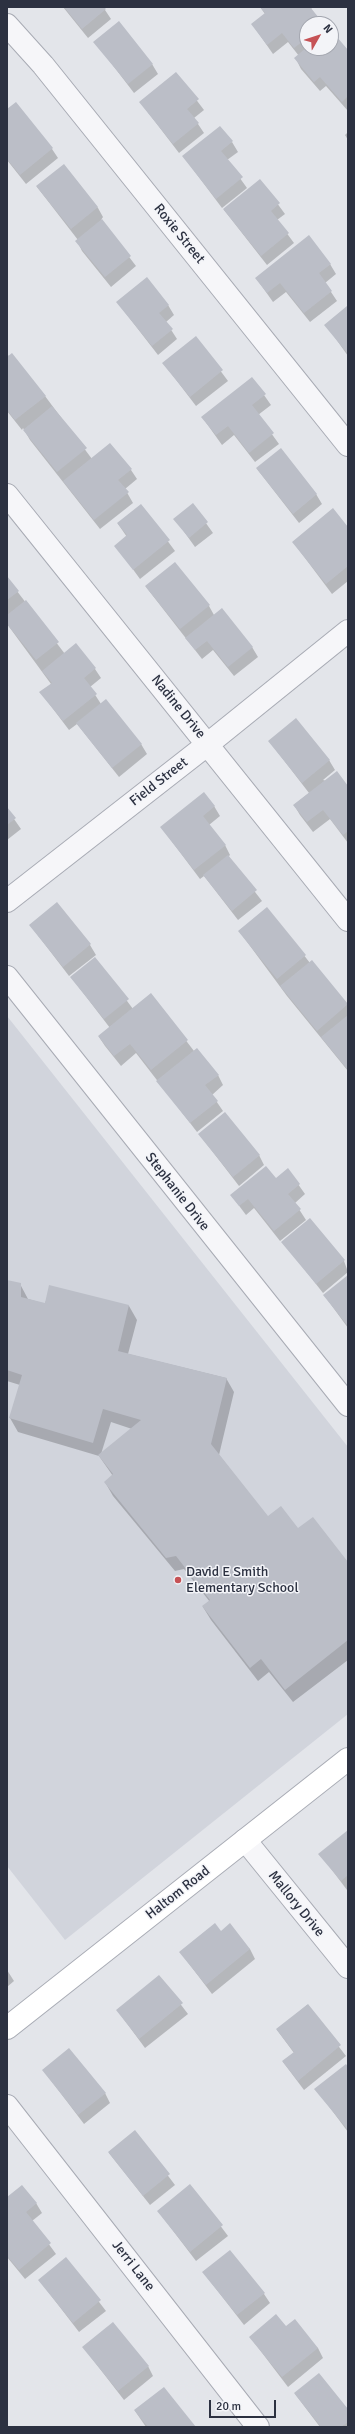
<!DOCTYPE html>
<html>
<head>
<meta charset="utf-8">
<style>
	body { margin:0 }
	#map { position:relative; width:355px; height:2434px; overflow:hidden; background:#e3e5ea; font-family:Signika,sans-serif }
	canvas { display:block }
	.frame { position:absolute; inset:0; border:8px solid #2c3141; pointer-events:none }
	.north { position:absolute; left:299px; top:16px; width:40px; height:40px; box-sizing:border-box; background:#f3f4f8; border:1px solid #a3a6af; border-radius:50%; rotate:51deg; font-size:11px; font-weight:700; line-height:16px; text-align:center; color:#2c3141 }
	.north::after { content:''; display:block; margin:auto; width:14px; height:18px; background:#c65256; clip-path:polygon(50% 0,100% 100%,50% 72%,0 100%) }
	.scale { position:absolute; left:209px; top:2400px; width:67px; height:18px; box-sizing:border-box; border:2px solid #2c3141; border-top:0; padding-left:5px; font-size:12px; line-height:14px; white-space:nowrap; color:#2c3141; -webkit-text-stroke:3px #f3f4f8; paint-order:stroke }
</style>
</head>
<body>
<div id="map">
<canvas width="355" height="2434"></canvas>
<div class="frame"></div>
<div class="north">N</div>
<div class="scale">20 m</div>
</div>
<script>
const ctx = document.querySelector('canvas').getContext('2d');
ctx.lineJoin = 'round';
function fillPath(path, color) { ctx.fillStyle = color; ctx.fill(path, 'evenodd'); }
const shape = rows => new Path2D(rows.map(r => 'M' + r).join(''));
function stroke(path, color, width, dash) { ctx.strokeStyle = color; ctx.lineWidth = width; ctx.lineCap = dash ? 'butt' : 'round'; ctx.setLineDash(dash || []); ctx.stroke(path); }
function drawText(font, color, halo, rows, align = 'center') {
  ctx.font = font + ' Signika,sans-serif'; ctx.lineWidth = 3; ctx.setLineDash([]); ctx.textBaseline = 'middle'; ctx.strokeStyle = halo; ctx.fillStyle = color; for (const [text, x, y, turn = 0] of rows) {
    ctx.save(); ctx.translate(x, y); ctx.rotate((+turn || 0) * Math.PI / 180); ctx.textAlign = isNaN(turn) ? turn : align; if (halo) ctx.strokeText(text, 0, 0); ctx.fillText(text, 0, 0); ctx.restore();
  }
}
fillPath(shape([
	[7,1016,348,1447,348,1714,65,1940,7,1866]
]), '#d1d4dc');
fillPath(shape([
	[63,7,103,7,111,19,88,38],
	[260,7,313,7,311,9,323,24,307,24,307,48,331,48,331,32,348,52,348,111,326,86,320,91,301,69,296,59,299,56,288,42,273,54,252,24,265,14],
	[95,42,152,64,158,74,134,93],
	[176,73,204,110,194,118,204,133,179,153,140,102],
	[7,111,52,149,58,158,26,184,7,160],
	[348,132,348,140,345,135],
	[232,142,238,152,227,160,247,188,222,208,183,156],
	[64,165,98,208,103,217,101,220,136,266,111,287,82,251,77,241,78,240,37,187],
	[260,180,285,214,277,220,294,243,267,265,224,210],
	[330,264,336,274,325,283,337,301,310,322,286,292,273,302,256,278],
	[117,302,168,305,174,315,166,322,177,339,158,355],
	[348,309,348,356,326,325],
	[196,338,228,381,196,406,164,364],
	[7,354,45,396,92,459,131,470,137,479,125,489,133,503,100,529,30,440,23,428,22,430,7,411],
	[252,378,271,405,258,415,279,444,255,462,234,435,222,445,202,417],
	[257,469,316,494,322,504,299,523],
	[141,505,175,551,140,579,116,546,127,537,118,524],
	[193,505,213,533,195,547,175,519],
	[348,528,348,581,332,594,293,542],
	[7,578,65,654,95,669,101,678,90,687,101,704,141,744,147,754,119,777,77,724,69,730,41,693,51,684,7,624],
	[146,587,209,606,214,615,252,647,258,657,234,676,213,650,202,659],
	[269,741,329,760,335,770,323,780,348,787,348,843,330,819,313,832,300,815,294,805,309,793],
	[214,806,220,816,209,825,225,845,230,855,228,857,262,901,238,920,204,876,200,879,161,827],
	[7,809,21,829,7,840],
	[267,908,310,963,312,961,348,1006,348,1071,287,996,239,931],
	[30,925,90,945,96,955,69,976],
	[95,958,133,1009,151,995,194,1051,218,1075,223,1085,212,1095,223,1111,197,1132,136,1053,121,1066,105,1046,99,1037,110,1028,71,977],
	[199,1134,259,1155,264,1165,239,1186],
	[288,1170,305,1194,295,1203,306,1220,280,1241,254,1208,246,1215,231,1195,276,1180],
	[283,1242,344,1261,348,1272,323,1293],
	[348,1276,348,1328,324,1295],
	[7,1281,20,1284,28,1299,45,1304,50,1287,129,1306,137,1320,128,1354,226,1378,234,1392,219,1455,268,1518,298,1530,348,1563,348,1660,293,1702,269,1672,258,1681,211,1620,203,1607,210,1602,184,1569,175,1571,113,1496,105,1482,113,1476,99,1456,18,1432,10,1418,20,1385,7,1381],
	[111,1422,132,1429,101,1454],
	[348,1831,348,1890,347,1890,320,1854],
	[221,1932,250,1949,255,1959,212,1994,180,1952],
	[7,1970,14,1981,7,1987],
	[159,1976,188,2014,145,2048,117,2010],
	[307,2005,346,2056,304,2090,283,2062,294,2053,277,2030],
	[348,2068,348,2132,316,2089],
	[43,2070,105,2093,110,2103,84,2124],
	[135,2132,175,2185,150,2205,109,2153],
	[190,2185,228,2236,196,2261,158,2211],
	[7,2199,36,2203,42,2213,32,2221,56,2254,25,2279,7,2257],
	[66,2259,106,2311,79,2332,39,2280],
	[203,2272,264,2294,270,2303,244,2325],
	[286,2328,318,2348,323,2358,288,2387,250,2337],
	[83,2347,148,2366,153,2376,124,2400],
	[295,2394,348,2410,348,2427,320,2427],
	[135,2411,195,2427,146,2427]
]), '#0003');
fillPath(shape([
	[64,7,104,7,106,9,82,29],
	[260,7,310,7,324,24,307,24,307,38,294,48,282,33,267,45,251,24,265,13],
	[119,21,153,64,128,84,93,42],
	[331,30,348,50,348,96,342,102,320,77,314,82,294,58,306,48,331,48],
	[176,72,199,99,187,109,199,123,173,144,139,102],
	[16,102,53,148,20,175,7,159,7,109],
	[220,126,233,141,221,151,243,177,216,199,182,156],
	[64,164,98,207,71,229,36,186],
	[260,179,280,203,271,211,289,233,261,256,223,209],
	[102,219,131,256,105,277,75,241],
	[309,235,331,264,319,273,332,291,304,313,280,283,267,293,255,278],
	[147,277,169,305,159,313,173,329,152,346,116,302],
	[347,306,348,307,348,354,324,325],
	[196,336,223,370,190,397,162,363],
	[12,353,46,396,15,420,7,410,7,357],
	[252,377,266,394,252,405,274,433,249,453,228,426,216,435,201,417],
	[52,406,87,448,57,472,23,430],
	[110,443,132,469,118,480,129,492,94,520,63,481],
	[281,448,317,494,293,514,256,468],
	[193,503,208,522,189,538,173,519],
	[141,504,170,540,133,570,114,546,127,535,117,523],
	[333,508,348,527,348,566,326,584,292,542],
	[175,562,210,605,180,629,145,586],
	[7,576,19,591,7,600],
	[26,600,59,642,36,660,7,624,7,615],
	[222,608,253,647,228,667,207,641,195,650,185,638],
	[76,643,96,668,84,678,97,694,63,721,39,692,52,683,42,671],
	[106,699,142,744,112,768,76,723],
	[296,718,330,760,302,783,268,741],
	[337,771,348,786,348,831,343,835,323,810,307,822,293,805],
	[204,792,215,806,203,816,226,845,194,870,160,827],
	[7,807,16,818,7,825],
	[228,855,257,890,232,911,203,875],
	[57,902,91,944,63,967,29,925],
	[267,907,306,955,277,979,238,931],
	[95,957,129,999,104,1019,70,977],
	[312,960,348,1004,317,1031,280,986],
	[151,993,188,1040,151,1070,130,1044,114,1056,98,1036],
	[348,1015,348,1070,321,1037],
	[197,1048,219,1075,205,1085,218,1101,190,1123,156,1081],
	[225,1112,260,1155,233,1177,198,1134],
	[266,1166,276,1178,288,1168,300,1184,288,1194,301,1209,274,1231,248,1199,239,1206,230,1195],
	[310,1218,345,1260,316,1284,281,1242],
	[348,1275,348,1326,323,1295],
	[7,1280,21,1283,21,1297,45,1303,49,1285,129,1305,118,1351,227,1378,211,1444,268,1516,281,1506,298,1528,313,1517,348,1562,348,1640,285,1690,261,1659,250,1668,202,1606,210,1600,176,1556,166,1558,104,1482,113,1474,98,1455,141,1420,103,1409,93,1443,9,1418,22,1375,7,1370],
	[348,1830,348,1875,341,1881,318,1854],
	[215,1923,221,1931,230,1923,250,1949,206,1985,179,1952],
	[159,1975,183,2003,139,2039,116,2010],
	[308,2004,341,2045,298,2081,282,2061,294,2052,276,2029],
	[69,2048,106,2093,78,2115,42,2070],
	[346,2064,348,2067,348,2130,314,2089],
	[135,2130,170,2174,143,2196,108,2152],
	[190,2184,223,2225,190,2252,157,2211],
	[22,2185,37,2203,26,2212,51,2243,19,2270,7,2256,7,2197],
	[230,2250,265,2293,237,2315,202,2272],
	[66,2257,101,2300,73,2323,38,2280],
	[276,2314,286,2326,295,2319,318,2348,282,2377,249,2337],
	[113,2322,149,2366,118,2391,82,2347],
	[319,2373,348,2409,348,2422,341,2427,321,2427,294,2393],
	[164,2387,196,2427,148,2427,134,2410]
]), '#bbbec7');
const minor = shape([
	[7,25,43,65,348,445],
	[7,495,348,920],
	[7,901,208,744,348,631],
	[7,977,348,1405],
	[245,1840,348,1967],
	[7,2106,258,2427]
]);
const secondary = shape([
	[7,2028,348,1759]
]);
stroke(minor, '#a8abb4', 24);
stroke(secondary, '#a8abb4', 24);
stroke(minor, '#f6f6f9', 22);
stroke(secondary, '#fff', 22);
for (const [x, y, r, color] of [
	[178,1580,4,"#c65256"]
]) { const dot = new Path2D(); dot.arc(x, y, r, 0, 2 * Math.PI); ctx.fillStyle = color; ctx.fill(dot); stroke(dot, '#f3f4f8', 1.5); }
drawText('14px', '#2c3141', '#f3f4f8', [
	["Roxie Street",179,234,51],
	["Nadine Drive",178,707,51],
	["Field Street",159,782,-38],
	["Stephanie Drive",177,1192,52],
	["Haltom Road",178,1893,-38],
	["Mallory Drive",296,1904,51],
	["Jerri Lane",133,2266,52]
]);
drawText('14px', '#2c3141', '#f3f4f8', [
	["David E Smith",186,1572],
	["Elementary School",186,1588]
], 'left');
</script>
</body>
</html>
